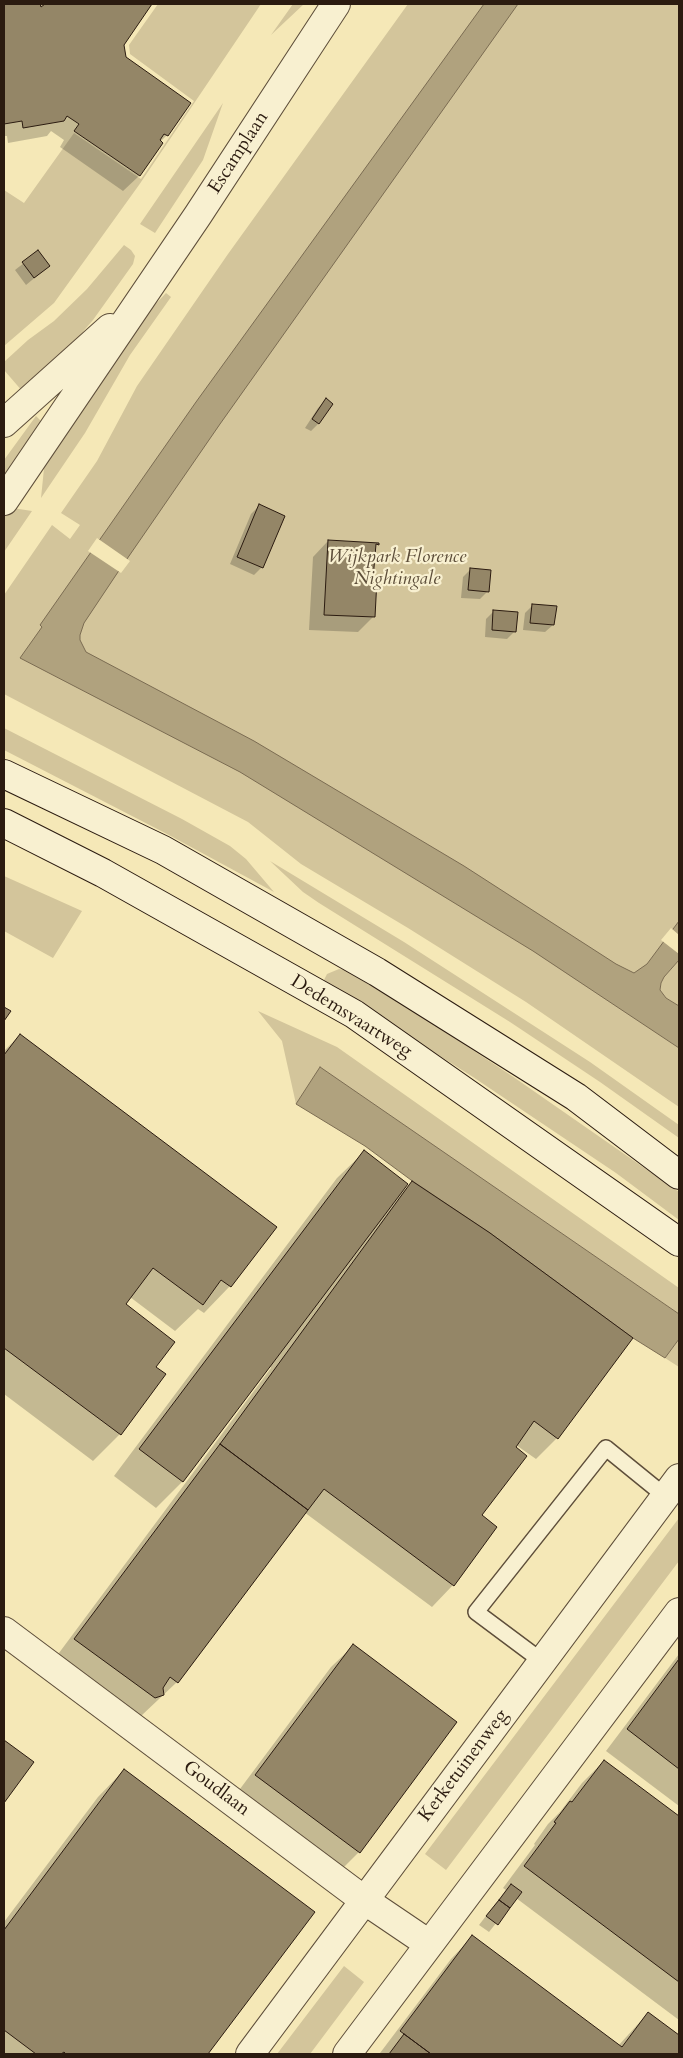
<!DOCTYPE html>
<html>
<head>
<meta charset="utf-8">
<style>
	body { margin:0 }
	#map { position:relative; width:683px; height:2058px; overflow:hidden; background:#f5e8b7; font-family:Cardo,serif }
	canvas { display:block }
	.frame { position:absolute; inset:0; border:5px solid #2b1b10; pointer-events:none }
</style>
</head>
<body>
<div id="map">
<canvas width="683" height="2058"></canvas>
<div class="frame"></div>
</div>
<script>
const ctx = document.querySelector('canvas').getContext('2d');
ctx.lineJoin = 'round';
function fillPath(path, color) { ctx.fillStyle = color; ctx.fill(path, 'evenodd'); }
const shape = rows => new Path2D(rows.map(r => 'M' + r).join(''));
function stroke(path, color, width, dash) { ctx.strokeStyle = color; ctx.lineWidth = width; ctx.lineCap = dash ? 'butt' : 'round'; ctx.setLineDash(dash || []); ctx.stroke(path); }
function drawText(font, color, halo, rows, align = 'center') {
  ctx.font = font + ' Cardo,serif'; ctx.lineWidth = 4.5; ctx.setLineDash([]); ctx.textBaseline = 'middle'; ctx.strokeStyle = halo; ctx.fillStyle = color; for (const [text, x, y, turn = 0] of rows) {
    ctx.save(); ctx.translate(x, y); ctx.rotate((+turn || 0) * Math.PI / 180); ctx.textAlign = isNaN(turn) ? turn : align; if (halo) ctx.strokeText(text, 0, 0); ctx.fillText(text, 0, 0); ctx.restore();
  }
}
fillPath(shape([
	[158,4,261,4,139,185,54,303,4,346,4,190,24,203,74,133,141,179,194,101,130,54,129,45],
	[293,4,304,4,271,35],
	[408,4,679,4,679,938,624,1009,679,1048,679,1107,526,1002,408,928,301,864,248,822,4,694,4,595,52,525,70,539,80,525,61,513,97,461,137,386,228,254],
	[223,103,203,160,155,233,140,224],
	[124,245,131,250,135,256,133,264,93,320,73,343,23,392,4,370,4,362,28,340,54,321,87,289],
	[166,293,171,297,130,355,85,433,41,498,46,449,118,344],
	[36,416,41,421,4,475,4,460],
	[6,507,32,511,4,552,4,510],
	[4,728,182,819,230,846,246,859,274,892,167,834,4,750],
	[270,861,404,942,590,1062,679,1125,679,1138,600,1082,510,1022,319,903,303,892],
	[4,876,82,911,53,958,4,931],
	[679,960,679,1006,666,998,660,991,661,983,664,977],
	[339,969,345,970,424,1018,512,1076,679,1192,679,1220,616,1173,473,1077,323,982,327,974],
	[258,1011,337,1047,679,1288,679,1314,320,1068,296,1104,282,1041],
	[679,1339,679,1367,665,1358],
	[679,1518,679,1561,446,1870,425,1854],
	[344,1966,364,1982,310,2054,277,2054]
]), '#d3c59b');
const water = shape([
	[484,4,518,4,220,424,118,572,84,623,80,635,80,640,86,652,254,741,464,866,616,964,634,973,647,964,679,921,679,960,664,977,661,983,660,990,666,998,679,1006,679,1048,533,951,240,772,20,658,42,627,40,625,196,402,484,4],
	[320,1067,679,1314,679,1339,665,1358,633,1338,490,1233,411,1180,365,1146,296,1104,320,1067]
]);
fillPath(water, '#b0a27e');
stroke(water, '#7b6c52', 1);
fillPath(shape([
	[97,538,130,561,121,573,88,551],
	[671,928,679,935,679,954,661,940]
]), '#f5e8b7');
fillPath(shape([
	[5,4,151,4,122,45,125,58,167,135,160,142,161,143,139,176,123,191,60,147,64,140,51,131,47,136,8,143,7,136,4,136],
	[38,252,49,266,26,285,15,270],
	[326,400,332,404,318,424,311,431,305,428,318,408],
	[259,506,262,567,254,575,230,564,251,514],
	[328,541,372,581,374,616,358,632,309,630,313,557],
	[471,569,488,591,480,599,461,598,463,577],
	[533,605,553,625,545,632,523,630,525,613],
	[494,611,515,631,507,639,485,637,486,619],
	[20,1035,230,1286,204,1313,198,1309,175,1331,130,1297,124,1305,155,1367,164,1374,120,1434,93,1461,4,1394,4,1051],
	[364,1152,401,1193,412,1182,557,1438,536,1459,516,1445,481,1515,453,1585,432,1607,304,1512,177,1682,141,1716,53,1661,271,1368,269,1366,182,1482,156,1508,114,1476,337,1178],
	[353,1646,456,1723,359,1852,337,1874,234,1797,331,1667],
	[679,1654,679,1806,606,1751],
	[4,1741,32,1762,4,1800],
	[604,1761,679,1818,679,2020,516,1898,489,1932,479,1925,506,1890,503,1888,535,1845,534,1844,548,1824,560,1812,582,1783],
	[124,1770,313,1912,207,2054,4,2054,4,1922,98,1797],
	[472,1937,618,2046,648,2013,679,2036,679,2054,381,2054,380,2053,451,1959]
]), '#0003');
const building = shape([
	[4,4,40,4,41,7,45,4,152,4,124,45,126,57,191,103,168,136,164,134,160,140,163,143,140,176,74,131,79,124,67,116,64,121,23,128,22,121,4,124,4,4],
	[38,250,50,266,34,278,22,262,38,250],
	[326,398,333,404,319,424,312,419,326,398],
	[259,504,285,516,263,568,237,557,259,504],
	[328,540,379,543,379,545,376,544,373,579,377,579,375,617,324,615,328,540],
	[470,568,491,570,489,592,468,590,470,568],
	[532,604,557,606,554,625,530,623,532,604],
	[493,610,518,612,516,632,492,630,493,610],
	[4,1007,11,1011,4,1021,4,1007],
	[20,1034,277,1227,231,1287,221,1280,203,1305,153,1268,126,1304,175,1342,156,1367,166,1374,121,1435,4,1348,4,1055,20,1034],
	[364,1150,408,1184,183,1482,139,1449,364,1150],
	[412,1181,490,1233,633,1338,558,1439,534,1421,516,1447,527,1456,482,1515,497,1527,454,1586,324,1489,308,1510,220,1444,412,1181],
	[220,1444,308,1510,178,1683,170,1677,163,1688,164,1695,155,1698,74,1639,220,1444],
	[353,1644,457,1722,360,1853,255,1775,353,1644],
	[679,1659,679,1769,627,1729,679,1659],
	[4,1740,34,1762,4,1803,4,1740],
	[604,1760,679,1816,679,1982,524,1866,556,1823,554,1822,570,1801,572,1802,604,1760],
	[124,1769,315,1912,208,2054,66,2054,64,2052,61,2054,36,2054,4,2030,4,1930,124,1769],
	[511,1884,522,1892,510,1908,499,1900,511,1884],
	[499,1900,510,1908,498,1925,486,1916,499,1900],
	[472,1935,622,2047,648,2012,679,2035,679,2054,431,2054,400,2031,472,1935],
	[404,2034,431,2054,389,2054,404,2034]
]);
fillPath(building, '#948667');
stroke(building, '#2b1b10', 1);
const service = shape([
	[543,1662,476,1612,606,1448,665,1496]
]);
const minor = shape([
	[4,423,110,328],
	[4,501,198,215,336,4],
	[4,1631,364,1900,429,1944],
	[250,2054,679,1478],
	[347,2054,679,1612]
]);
const secondary = shape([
	[4,774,163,850,377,972,576,1097,679,1175],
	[4,823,103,873,354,1014,679,1242]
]);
stroke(service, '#5e4e3a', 18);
stroke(minor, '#5e4e3a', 30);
stroke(secondary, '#2b1b10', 30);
stroke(service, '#f8f0d0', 15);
stroke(minor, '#f8f0d0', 28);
stroke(secondary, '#f8f0d0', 28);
drawText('19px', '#2b1b10', '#f8f0d0', [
	["Escamplaan",239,153,-57],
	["Dedemsvaartweg",351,1017,32],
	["Kerketuinenweg",464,1766,-53],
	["Goudlaan",216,1789,37]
]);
drawText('italic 19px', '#5d4e3a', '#f8f0d0', [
	["Wijkpark Florence",397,558],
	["Nightingale",397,580]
]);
</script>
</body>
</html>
